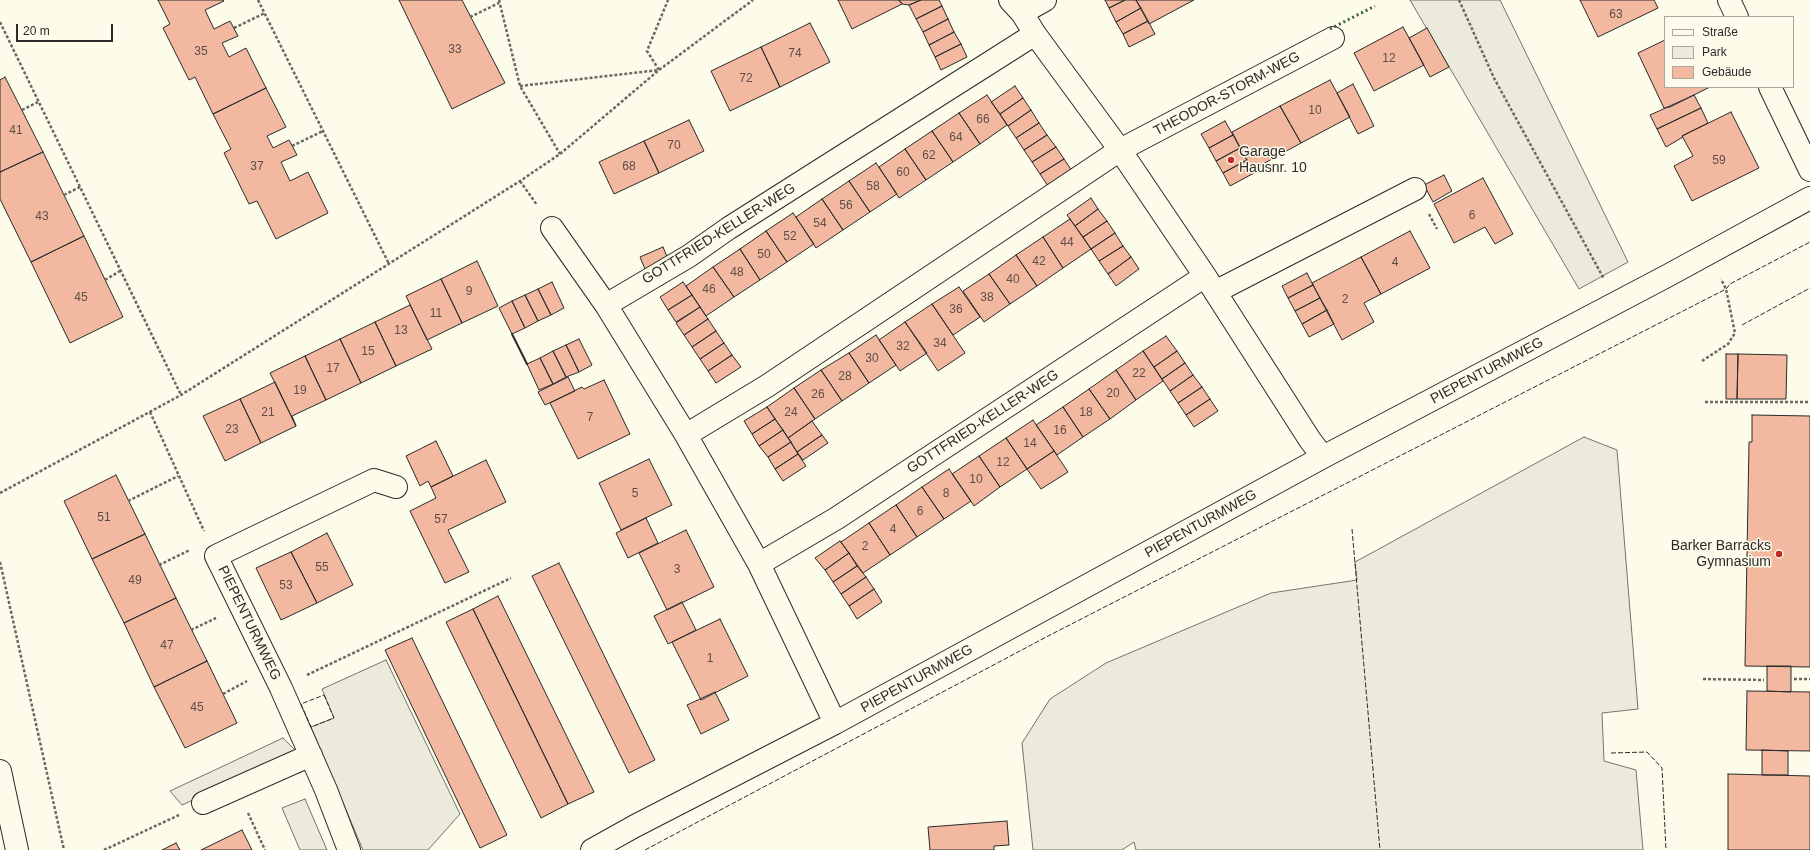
<!DOCTYPE html>
<html>
<head>
<meta charset="utf-8">
<style>
	body { margin:0 }
	#map { position:relative; width:1810px; height:850px; overflow:hidden; background:#fdfbea; font-family:Helvetica,sans-serif }
	canvas { display:block }
	.legend { position:absolute; left:1664px; top:16px; width:130px; height:72px; box-sizing:border-box; background:#fdfbea; border:1px solid #a9a89e; margin:0; padding:5px 7px; list-style:none; font-size:12px; color:#2b2b2b }
	.legend li { display:flex; align-items:center; gap:8px; height:20px }
	.legend b { width:20px; border:1px solid #a9a89e }
	.scale { position:absolute; left:16px; top:24px; width:97px; height:18px; box-sizing:border-box; border:2px solid #2b2b2b; border-top:0; padding-left:5px; font-size:12px; line-height:14px; white-space:nowrap; color:#2b2b2b; -webkit-text-stroke:3px #fdfbea; paint-order:stroke }
</style>
</head>
<body>
<div id="map">
<canvas width="1810" height="850"></canvas>
<ul class="legend">
<li><b style="height:5px;background:#fdfbea"></b>Straße</li>
<li><b style="height:11px;background:#ecebdb"></b>Park</li>
<li><b style="height:11px;background:#f2b8a0"></b>Gebäude</li>
</ul>
<div class="scale">20 m</div>
</div>
<script>
const ctx = document.querySelector('canvas').getContext('2d');
ctx.lineJoin = 'round';
function fillPath(path, color) { ctx.fillStyle = color; ctx.fill(path, 'evenodd'); }
const shape = rows => new Path2D(rows.map(r => 'M' + r).join(''));
function stroke(path, color, width, dash) { ctx.strokeStyle = color; ctx.lineWidth = width; ctx.lineCap = dash ? 'butt' : 'round'; ctx.setLineDash(dash || []); ctx.stroke(path); }
function drawText(font, color, halo, rows, align = 'center') {
  ctx.font = font + ' Helvetica,sans-serif'; ctx.lineWidth = 3; ctx.setLineDash([]); ctx.textBaseline = 'middle'; ctx.strokeStyle = halo; ctx.fillStyle = color; for (const [text, x, y, turn = 0] of rows) {
    ctx.save(); ctx.translate(x, y); ctx.rotate((+turn || 0) * Math.PI / 180); ctx.textAlign = isNaN(turn) ? turn : align; if (halo) ctx.strokeText(text, 0, 0); ctx.fillText(text, 0, 0); ctx.restore();
  }
}
const green = shape([
	[1410,0,1500,0,1628,262,1579,289,1410,0]
]);
fillPath(green, '#ecebdb');
stroke(green, '#74746e', 1);
const parking = shape([
	[1584,437,1617,450,1638,709,1602,713,1604,761,1636,770,1643,850,1136,850,1134,842,1122,850,1033,850,1022,743,1050,699,1106,663,1271,593,1357,580,1355,562,1584,437],
	[386,660,460,814,428,850,363,850,311,727,334,718,322,689,386,660],
	[283,738,297,752,182,805,170,791,283,738],
	[305,799,327,850,300,850,282,808,305,799]
]);
fillPath(parking, '#eceadb');
stroke(parking, '#74746e', 1);
const building = shape([
	[158,0,223,0,224,1,205,10,214,29,230,21,238,36,222,43,229,57,246,48,266,88,213,114,195,77,189,80,163,28,170,24,158,0],
	[399,0,462,0,505,83,452,109,399,0],
	[838,0,899,0,902,4,852,29,838,0],
	[899,0,921,0,909,5,902,4,899,0],
	[921,0,939,0,942,6,916,19,909,5,921,0],
	[1105,0,1125,0,1109,8,1105,0],
	[1125,0,1136,0,1141,8,1116,22,1109,8,1125,0],
	[1136,0,1194,0,1149,24,1136,0],
	[1580,0,1654,0,1658,8,1598,37,1580,0],
	[942,6,948,19,923,32,916,19,942,6],
	[1141,8,1148,21,1123,34,1116,22,1141,8],
	[948,19,954,32,929,45,923,32,948,19],
	[1148,21,1155,34,1129,47,1123,34,1148,21],
	[810,23,830,62,780,87,761,47,810,23],
	[1403,27,1424,65,1374,91,1354,53,1403,27],
	[1427,28,1449,67,1430,77,1409,38,1427,28],
	[954,32,961,44,935,57,929,45,954,32],
	[1665,40,1665,87,1710,87,1670,107,1664,108,1638,53,1665,40],
	[961,44,967,57,941,70,935,57,961,44],
	[761,47,780,87,730,111,711,71,761,47],
	[5,77,43,152,0,172,0,80,5,77],
	[1330,80,1350,117,1301,143,1280,106,1330,80],
	[1353,84,1374,126,1358,134,1337,93,1353,84],
	[1015,86,1023,98,1000,114,991,102,1015,86],
	[266,88,286,127,267,136,273,148,289,140,297,155,281,162,290,181,308,172,328,213,276,239,257,201,249,204,224,153,231,149,213,114,266,88],
	[987,95,1007,125,980,144,959,113,987,95],
	[1694,95,1701,108,1657,129,1650,115,1694,95],
	[1023,98,1031,110,1008,126,1000,114,1023,98],
	[1280,106,1301,143,1252,170,1232,132,1280,106],
	[1701,108,1708,123,1682,136,1683,137,1666,147,1657,129,1701,108],
	[1031,110,1039,123,1016,138,1008,126,1031,110],
	[1731,112,1759,168,1692,201,1674,166,1693,156,1682,136,1731,112],
	[959,113,980,144,953,162,932,131,959,113],
	[689,120,704,151,659,173,644,141,689,120],
	[1225,121,1233,135,1209,148,1201,134,1225,121],
	[1039,123,1047,135,1024,150,1016,138,1039,123],
	[932,131,953,162,926,180,905,149,932,131],
	[1047,135,1056,147,1032,162,1024,150,1047,135],
	[1233,135,1240,148,1216,161,1209,148,1233,135],
	[644,141,659,173,614,194,599,162,644,141],
	[1056,147,1064,159,1040,174,1032,162,1056,147],
	[1240,148,1247,160,1223,173,1216,161,1240,148],
	[905,149,926,180,899,198,879,167,905,149],
	[43,152,84,236,31,262,0,199,0,172,43,152],
	[1064,159,1072,171,1048,186,1040,174,1064,159],
	[1247,160,1254,173,1230,186,1223,173,1247,160],
	[876,163,897,194,870,212,849,181,876,163],
	[1444,175,1452,191,1433,202,1424,185,1444,175],
	[1483,178,1513,234,1495,244,1485,227,1454,243,1434,204,1483,178],
	[849,181,870,212,843,230,822,199,849,181],
	[1091,198,1098,209,1075,226,1067,215,1091,198],
	[822,199,843,230,816,248,796,217,822,199],
	[1098,209,1107,221,1083,237,1075,226,1098,209],
	[793,213,814,244,787,262,766,231,793,213],
	[1070,219,1091,249,1063,268,1043,237,1070,219],
	[1107,221,1115,233,1091,249,1083,237,1107,221],
	[766,231,787,262,760,280,740,249,766,231],
	[1410,231,1430,268,1381,294,1361,257,1410,231],
	[1115,233,1123,246,1099,261,1091,249,1115,233],
	[84,236,123,317,70,343,31,262,84,236],
	[1043,237,1063,268,1037,286,1016,255,1043,237],
	[1123,246,1131,257,1108,274,1099,261,1123,246],
	[663,247,668,259,645,269,640,257,663,247],
	[740,249,760,280,734,297,713,267,740,249],
	[1016,255,1037,286,1010,304,989,274,1016,255],
	[1131,257,1139,269,1116,286,1108,274,1131,257],
	[1361,257,1381,294,1364,303,1374,322,1342,340,1312,283,1361,257],
	[477,261,498,306,462,323,441,279,477,261],
	[713,267,734,297,706,316,686,286,713,267],
	[1307,273,1313,285,1288,298,1282,286,1307,273],
	[989,274,1010,304,984,322,963,291,989,274],
	[441,279,462,323,427,340,406,296,441,279],
	[552,282,564,308,551,315,538,289,552,282],
	[683,282,692,295,668,310,660,297,683,282],
	[1313,285,1320,298,1295,311,1288,298,1313,285],
	[959,287,980,317,953,335,932,304,959,287],
	[538,289,551,315,538,321,525,295,538,289],
	[525,295,538,321,525,328,512,301,525,295],
	[692,295,700,307,676,322,668,310,692,295],
	[1320,298,1327,310,1302,324,1295,311,1320,298],
	[512,301,525,328,512,334,499,308,512,301],
	[932,304,965,353,938,371,905,322,932,304],
	[410,305,432,349,396,366,375,322,410,305],
	[700,307,708,319,684,335,676,323,700,307],
	[1327,310,1334,324,1309,337,1302,324,1327,310],
	[708,319,716,331,692,347,684,335,708,319],
	[375,322,396,366,361,383,340,339,375,322],
	[905,322,927,353,900,371,879,340,905,322],
	[716,331,724,343,700,359,692,347,716,331],
	[876,335,896,365,869,383,849,353,876,335],
	[1166,336,1177,351,1154,367,1143,351,1166,336],
	[340,339,361,383,326,400,305,356,340,339],
	[579,339,592,365,579,372,566,345,579,339],
	[724,343,732,355,708,371,700,359,724,343],
	[566,345,579,372,566,377,553,351,566,345],
	[553,351,566,377,553,384,540,358,553,351],
	[1143,351,1163,381,1136,400,1116,370,1143,351],
	[1177,351,1185,363,1162,379,1154,367,1177,351],
	[849,353,869,383,842,401,821,370,849,353],
	[1726,354,1738,354,1737,399,1726,399,1726,354],
	[1738,354,1787,355,1786,399,1737,399,1738,354],
	[732,355,741,367,716,383,708,371,732,355],
	[305,356,326,400,292,416,296,426,270,373,305,356],
	[540,358,553,384,539,390,527,364,540,358],
	[1185,363,1193,375,1170,391,1162,379,1185,363],
	[821,370,842,401,815,419,794,388,821,370],
	[1116,370,1136,400,1110,419,1089,389,1116,370],
	[1193,375,1202,387,1178,403,1170,391,1193,375],
	[568,377,575,391,545,405,538,392,568,377],
	[604,380,630,434,578,459,550,403,582,387,584,389,604,380],
	[275,382,296,426,261,443,240,399,275,382],
	[1202,387,1210,399,1186,415,1178,403,1202,387],
	[794,388,815,419,788,438,767,407,794,388],
	[1089,389,1110,419,1083,437,1063,407,1089,389],
	[240,399,261,443,225,461,203,416,240,399],
	[1210,399,1218,411,1194,427,1186,415,1210,399],
	[767,407,775,419,752,434,744,421,767,407],
	[1063,407,1083,437,1057,455,1036,425,1063,407],
	[1752,415,1810,416,1810,667,1745,666,1749,442,1752,442,1752,415],
	[775,419,783,430,759,446,752,434,775,419],
	[1033,420,1054,451,1027,469,1006,438,1033,420],
	[812,421,822,435,797,452,788,438,812,421],
	[783,430,791,442,768,457,759,446,783,430],
	[822,435,828,443,803,460,797,452,822,435],
	[1006,438,1027,469,1000,487,979,456,1006,438],
	[436,441,453,476,431,487,428,481,420,486,406,456,436,441],
	[791,442,798,454,775,469,768,457,791,442],
	[1054,451,1068,472,1041,489,1027,469,1054,451],
	[798,454,806,466,783,481,775,469,798,454],
	[979,456,1000,487,974,506,952,474,979,456],
	[649,459,672,505,621,530,599,483,649,459],
	[486,460,506,502,448,530,469,572,445,583,410,511,436,498,431,487,486,460],
	[949,469,971,501,944,519,922,487,949,469],
	[116,475,145,534,92,559,64,501,116,475],
	[922,487,944,519,917,537,896,505,922,487],
	[896,505,917,537,890,555,869,523,896,505],
	[646,518,658,543,628,558,616,533,646,518],
	[869,523,890,555,863,573,841,542,869,523],
	[686,530,714,587,667,610,639,553,686,530],
	[327,533,353,585,317,603,291,552,327,533],
	[145,534,176,598,124,623,92,559,145,534],
	[840,541,849,553,825,570,815,558,840,541],
	[291,552,317,603,281,620,256,568,291,552],
	[849,553,857,566,833,582,825,570,849,553],
	[559,563,655,760,629,773,532,576,559,563],
	[857,566,866,577,841,594,833,582,857,566],
	[866,577,874,589,849,606,841,594,866,577],
	[874,589,882,602,857,619,849,606,874,589],
	[498,596,594,792,568,804,473,609,498,596],
	[176,598,207,661,154,687,124,623,176,598],
	[682,602,696,630,668,644,654,616,682,602],
	[473,609,568,804,541,818,446,622,473,609],
	[720,619,748,676,701,700,672,642,720,619],
	[412,638,507,835,480,848,385,650,412,638],
	[207,661,237,723,185,748,154,687,207,661],
	[1767,666,1791,666,1791,692,1767,691,1767,666],
	[1747,691,1810,692,1810,751,1746,750,1747,691],
	[715,692,729,720,701,734,687,705,715,692],
	[1762,750,1788,751,1788,775,1762,775,1762,750],
	[1728,774,1810,776,1810,850,1728,850,1728,774],
	[1007,821,1009,845,994,846,994,850,930,850,928,827,1007,821],
	[242,830,252,850,201,850,242,830],
	[176,843,180,850,162,850,176,843]
]);
fillPath(building, '#f2b8a0');
stroke(building, '#2b2b2b', 1);
const minor = shape([
	[1010,0,1022,13,1035,34,1120,150,1205,276,1310,440,1323,457],
	[1729,0,1737,17],
	[1022,13,1045,0],
	[1770,87,1810,170],
	[552,228,606,305,686,435,759,564,835,723],
	[1215,292,1415,189],
	[606,305,689,256,729,228,1035,34],
	[686,435,767,386,1120,150,1333,38],
	[759,564,837,518,1205,276],
	[203,803,311,755],
	[349,850,326,790,281,688,216,556,374,480,396,487],
	[592,850,635,826,835,723,1323,457,1667,276,1810,198]
]);
const major = shape([
	[0,771,17,850]
]);
stroke(minor, '#2b2b2b', 24);
stroke(major, '#2b2b2b', 24);
stroke(shape([
	[258,0,389,264],
	[499,0,520,86,560,154],
	[1459,0,1494,78,1604,279],
	[470,17,499,3],
	[0,22,181,395],
	[234,28,265,13],
	[520,86,659,70,647,51,668,0],
	[22,110,38,102],
	[292,146,323,131],
	[520,181,537,205],
	[64,195,80,187],
	[1429,214,1437,229],
	[105,280,120,271],
	[1702,361,1728,344,1735,333,1726,289,1721,279],
	[1705,402,1810,402],
	[150,412,204,531],
	[0,493,181,395,520,181,560,154,659,70,753,0],
	[128,501,178,476],
	[0,562,64,850],
	[159,565,190,550],
	[191,630,216,618],
	[307,675,511,578],
	[1703,679,1764,680],
	[1794,679,1810,679],
	[223,694,247,681],
	[248,813,265,850],
	[104,850,179,815]
]), '#6a6964', 2.5, [3, 2]);
stroke(minor, '#fdfbea', 22);
stroke(major, '#fdfbea', 22);
stroke(shape([
	[1330,29,1375,6]
]), '#34623c', 3, [2, 3]);
stroke(shape([
	[1742,325,1810,288],
	[1352,529,1380,850],
	[324,695,334,718,311,727,301,704,324,695],
	[1611,753,1647,752,1662,768,1666,850],
	[645,850,1050,635,1726,289,1730,284,1810,242]
]), '#2b2b2b', 1, [5, 2]);
stroke(shape([
	[512,334,527,364]
]), '#2b2b2b', 2);
for (const [x, y, r, color] of [
	[1231,160,4,"#c62828"],
	[1779,554,4,"#c62828"]
]) { const dot = new Path2D(); dot.arc(x, y, r, 0, 2 * Math.PI); ctx.fillStyle = color; ctx.fill(dot); stroke(dot, '#fdfbea', 1.5); }
drawText('12px', '#5d4e48', null, [
	["63",1616,15],
	["33",455,50],
	["35",201,52],
	["74",795,54],
	["12",1389,59],
	["72",746,79],
	["10",1315,111],
	["66",983,120],
	["41",16,131],
	["64",956,138],
	["70",674,146],
	["62",929,156],
	["59",1719,161],
	["37",257,167],
	["68",629,167],
	["60",903,173],
	["58",873,187],
	["56",846,206],
	["6",1472,216],
	["43",42,217],
	["54",820,224],
	["52",790,237],
	["44",1067,243],
	["50",764,255],
	["42",1039,262],
	["4",1395,263],
	["48",737,273],
	["40",1013,280],
	["46",709,290],
	["9",469,292],
	["45",81,298],
	["38",987,298],
	["2",1345,300],
	["36",956,310],
	["11",436,314],
	["13",401,331],
	["34",940,344],
	["32",903,347],
	["15",368,352],
	["30",872,359],
	["17",333,369],
	["22",1139,374],
	["28",845,377],
	["19",300,391],
	["20",1113,394],
	["26",818,395],
	["21",268,413],
	["24",791,413],
	["18",1086,413],
	["7",590,418],
	["23",232,430],
	["16",1060,431],
	["14",1030,444],
	["12",1003,463],
	["10",976,480],
	["5",635,494],
	["8",946,494],
	["6",920,512],
	["51",104,518],
	["57",441,520],
	["4",893,530],
	["2",865,547],
	["55",322,568],
	["3",677,570],
	["49",135,581],
	["53",286,586],
	["47",167,646],
	["1",710,659],
	["45",197,708]
]);
drawText('14px', '#2b2b2b', '#fdfbea', [
	["THEODOR-STORM-WEG",1227,94,-28],
	["GOTTFRIED-KELLER-WEG",719,234,-32],
	["PIEPENTURMWEG",1487,371,-28],
	["GOTTFRIED-KELLER-WEG",983,422,-33],
	["PIEPENTURMWEG",1201,524,-29],
	["PIEPENTURMWEG",249,623,64],
	["PIEPENTURMWEG",917,679,-29]
]);
drawText('14px', '#2b2b2b', '#fdfbea', [
	["Garage",1239,152],
	["Hausnr. 10",1239,168],
	["Barker Barracks",1771,546,"right"],
	["Gymnasium",1771,562,"right"]
], 'left');
</script>
</body>
</html>
